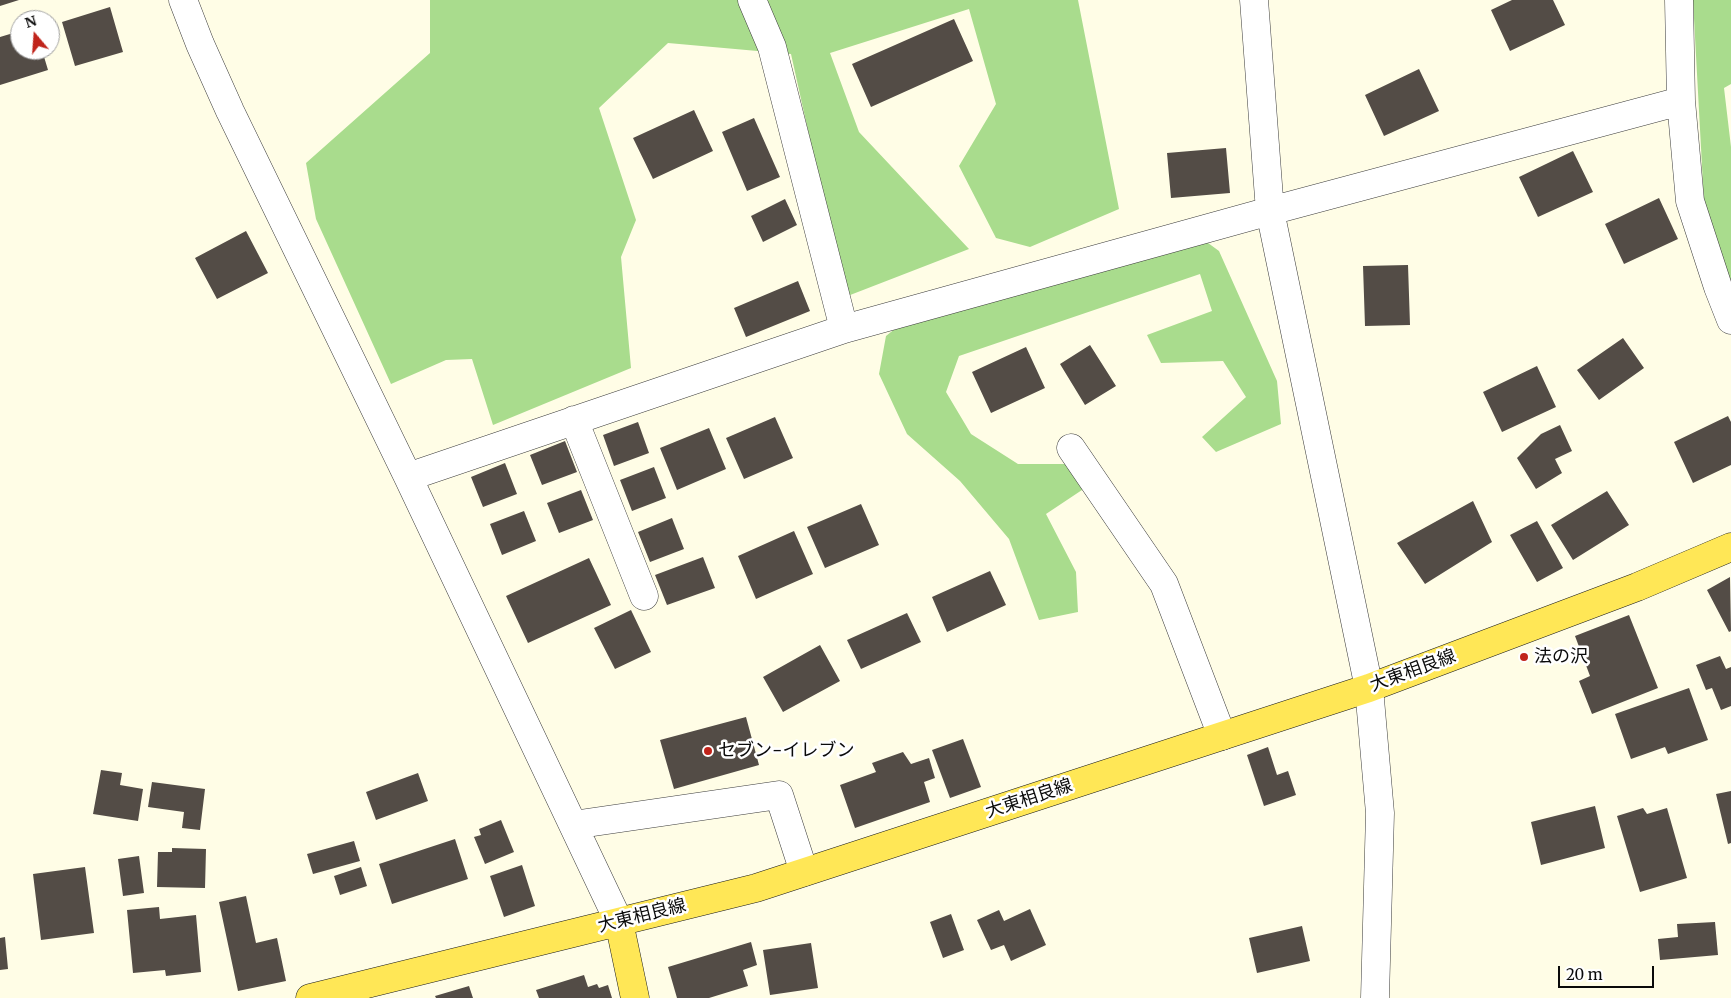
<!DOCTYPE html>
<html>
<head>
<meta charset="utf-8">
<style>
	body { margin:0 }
	#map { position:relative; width:1731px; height:998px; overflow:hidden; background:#fffde6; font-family:Merriweather,serif }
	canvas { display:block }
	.north { position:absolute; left:10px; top:10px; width:50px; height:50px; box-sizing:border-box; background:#fff; border:1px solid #9d9d9d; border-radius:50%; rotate:342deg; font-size:14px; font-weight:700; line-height:20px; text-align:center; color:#0a0a0a }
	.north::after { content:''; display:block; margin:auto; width:18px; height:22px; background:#c0241b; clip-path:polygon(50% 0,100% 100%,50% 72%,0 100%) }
	.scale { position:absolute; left:1558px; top:966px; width:96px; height:22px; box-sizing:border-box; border:2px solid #0a0a0a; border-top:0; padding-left:6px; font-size:15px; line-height:18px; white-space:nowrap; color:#0a0a0a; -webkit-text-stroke:4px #fff; paint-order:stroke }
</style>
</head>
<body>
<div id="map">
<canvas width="1731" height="998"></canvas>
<div class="north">N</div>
<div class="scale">20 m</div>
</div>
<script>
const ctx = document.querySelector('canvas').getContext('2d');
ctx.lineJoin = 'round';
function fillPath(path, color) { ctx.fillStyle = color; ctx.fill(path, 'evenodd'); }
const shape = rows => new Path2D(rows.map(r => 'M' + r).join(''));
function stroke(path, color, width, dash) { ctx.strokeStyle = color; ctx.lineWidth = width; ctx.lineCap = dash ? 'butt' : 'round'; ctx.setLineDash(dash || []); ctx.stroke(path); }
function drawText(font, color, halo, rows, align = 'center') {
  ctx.font = font + ' Merriweather,"Noto Sans JP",serif'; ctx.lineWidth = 5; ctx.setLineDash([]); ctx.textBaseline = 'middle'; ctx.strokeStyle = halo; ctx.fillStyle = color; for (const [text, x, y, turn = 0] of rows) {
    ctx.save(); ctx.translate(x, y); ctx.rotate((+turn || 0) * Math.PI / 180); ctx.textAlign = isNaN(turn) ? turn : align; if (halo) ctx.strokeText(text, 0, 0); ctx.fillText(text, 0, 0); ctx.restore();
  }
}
fillPath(shape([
	[430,0,1078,0,1119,209,1030,247,996,238,959,166,996,104,969,9,830,53,859,132,969,249,845,297,791,54,668,43,599,108,636,220,621,257,631,368,493,425,472,359,446,360,391,384,316,219,306,163,430,53],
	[1693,0,1731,0,1731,84,1724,88,1731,147,1731,290,1704,203],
	[1193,232,1219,251,1277,381,1281,424,1216,452,1202,437,1246,397,1223,361,1161,363,1147,335,1212,311,1200,274,959,356,946,392,971,434,1018,464,1066,464,1094,482,1046,514,1076,572,1078,612,1039,620,1009,539,960,481,907,434,879,374,886,336,922,307]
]), '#a9dc8d');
fillPath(shape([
	[0,0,19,0,0,6],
	[1512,0,1553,0,1565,25,1510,51,1491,10],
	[110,7,123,52,75,66,62,22],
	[954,19,973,61,871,107,852,64],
	[20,31,20,50,42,50,48,70,0,85,0,37],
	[1419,69,1439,111,1384,136,1365,95],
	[694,110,713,151,653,179,633,138],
	[754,118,780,177,747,191,722,132],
	[1226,148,1230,193,1171,198,1167,153],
	[1573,151,1593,192,1538,217,1519,177],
	[1659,198,1678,239,1624,264,1605,224],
	[785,199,797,225,763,242,751,216],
	[246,231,268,273,217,299,195,258],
	[1408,265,1410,325,1365,326,1363,266],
	[798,281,810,311,746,337,734,308],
	[1623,338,1644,368,1599,400,1577,370],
	[1090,345,1116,386,1085,405,1060,364],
	[1026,347,1045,388,991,413,972,372],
	[1537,366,1556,407,1502,432,1483,392],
	[1728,416,1731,422,1731,465,1693,483,1674,442],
	[775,417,793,458,744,479,726,438],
	[638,422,649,453,614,466,603,435],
	[1560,425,1572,451,1555,459,1562,473,1536,489,1517,458,1541,434],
	[709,428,726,469,677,490,660,448],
	[565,441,577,472,542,485,530,455],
	[505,463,517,494,483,507,471,477],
	[654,467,666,498,632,511,620,480],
	[581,490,593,520,559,533,547,503],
	[1607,491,1629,525,1573,560,1551,525],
	[1473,501,1492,542,1425,584,1397,543],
	[861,504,879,545,825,568,807,527],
	[524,511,536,541,502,555,490,524],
	[672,518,684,549,650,562,638,532],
	[1537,521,1563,568,1537,582,1510,535],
	[794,531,813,574,756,599,738,556],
	[703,557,715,588,667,605,655,575],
	[589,558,611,605,528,643,506,596],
	[990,571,1006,605,947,632,932,597],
	[1730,577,1731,631,1729,632,1707,590],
	[631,610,651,652,615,669,594,628],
	[907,613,921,642,861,669,847,640],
	[1629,615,1658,688,1592,714,1579,681,1590,676,1575,636],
	[820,645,840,681,783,712,763,677],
	[1720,656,1726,669,1731,667,1731,706,1721,710,1712,688,1706,690,1696,665],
	[1689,688,1708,740,1668,754,1665,747,1631,759,1615,714],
	[746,717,759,765,674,789,660,740],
	[963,739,981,787,950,798,932,750],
	[1268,747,1277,775,1288,771,1296,795,1264,806,1247,755],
	[903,752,911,764,929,758,935,778,924,782,930,802,855,828,840,785,876,772,872,763],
	[101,770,122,773,120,785,143,789,138,821,93,814],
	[418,773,428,801,376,820,366,792],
	[152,782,205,789,200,830,182,828,184,812,148,807],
	[1731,791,1731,843,1728,844,1716,794],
	[1595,806,1605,848,1541,865,1531,822],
	[1643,808,1647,814,1667,808,1687,878,1640,892,1617,816],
	[501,820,514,852,485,864,474,837,481,835,479,829],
	[455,839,468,879,392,904,379,864],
	[354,841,360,861,313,874,307,854],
	[172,848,206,849,205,888,157,887,158,852,172,852],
	[139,856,144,893,123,896,118,859],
	[522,865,535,906,504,917,490,876],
	[85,867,94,933,41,940,33,874],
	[361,867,367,886,340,895,334,876],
	[246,896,256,943,277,938,286,981,238,991,219,902],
	[159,907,160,919,196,915,201,972,166,976,165,970,133,973,127,910],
	[1030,909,1046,945,1011,961,1004,945,991,950,977,920,999,910,1004,921],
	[951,914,964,950,943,958,930,922],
	[1715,922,1718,955,1660,960,1658,939,1678,937,1677,924],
	[1302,926,1310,961,1257,973,1249,938],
	[5,937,8,969,0,970,0,938],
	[751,942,757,965,743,970,748,986,709,998,677,998,668,967],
	[811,943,818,988,770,995,763,950],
	[584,975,588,987,597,984,599,988,608,985,612,998,539,998,536,990],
	[469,986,473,998,436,998,435,996]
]), '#534c46');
const minor = shape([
	[183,0,200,44,230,111,408,477,619,922],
	[752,0,772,47,844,329],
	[1254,0,1270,211,1369,688,1380,813,1375,998],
	[1679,0,1681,101,1690,201,1718,287,1731,320],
	[574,420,644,596],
	[1071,448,1164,584,1222,736],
	[408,477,844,329,1270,211,1681,101],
	[573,825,779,795,804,872]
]);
const major = shape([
	[619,922,635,998],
	[310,998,756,888,1369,688,1637,587,1731,547]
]);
stroke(minor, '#3d3d3d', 29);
stroke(major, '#1b1b1b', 29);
stroke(minor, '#fff', 28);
stroke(major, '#ffe756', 28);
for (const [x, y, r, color] of [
	[1524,657,5,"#c0241b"],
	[708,751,5,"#c0241b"]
]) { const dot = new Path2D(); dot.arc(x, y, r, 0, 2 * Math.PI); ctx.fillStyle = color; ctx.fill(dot); stroke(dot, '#fff', 2); }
drawText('18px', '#0a0a0a', '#fff', [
	["法の沢",1534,657],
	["セブン-イレブン",718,751]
], 'left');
drawText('18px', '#0a0a0a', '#fff', [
	["大東相良線",1413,671,-20],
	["大東相良線",1029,799,-18],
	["大東相良線",642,916,-14]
]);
</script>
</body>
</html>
